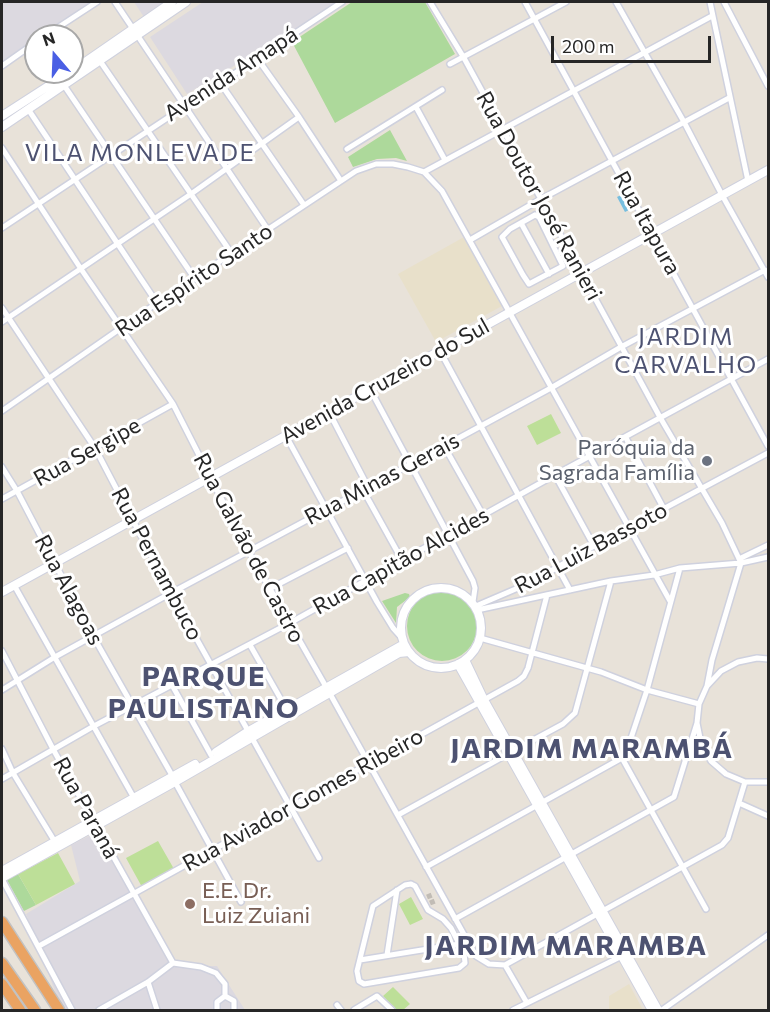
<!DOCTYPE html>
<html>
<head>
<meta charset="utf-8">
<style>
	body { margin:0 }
	#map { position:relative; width:770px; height:1012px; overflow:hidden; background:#e8e2d9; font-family:Commissioner,sans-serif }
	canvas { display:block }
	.frame { position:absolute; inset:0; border:3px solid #262626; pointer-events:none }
	.north { position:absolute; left:24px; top:24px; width:60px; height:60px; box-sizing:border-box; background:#fff; border:2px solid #a8a8a8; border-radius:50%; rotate:341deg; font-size:16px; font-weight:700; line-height:24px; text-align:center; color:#262626 }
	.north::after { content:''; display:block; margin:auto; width:21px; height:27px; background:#4a5fe4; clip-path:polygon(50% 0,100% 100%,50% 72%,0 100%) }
	.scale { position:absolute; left:551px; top:36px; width:160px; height:27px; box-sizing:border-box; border:3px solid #262626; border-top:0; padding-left:8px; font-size:18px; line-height:21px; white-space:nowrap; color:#262626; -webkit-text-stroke:4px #fff; paint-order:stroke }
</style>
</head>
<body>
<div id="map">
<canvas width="770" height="1012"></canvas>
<div class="frame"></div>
<div class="north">N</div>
<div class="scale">200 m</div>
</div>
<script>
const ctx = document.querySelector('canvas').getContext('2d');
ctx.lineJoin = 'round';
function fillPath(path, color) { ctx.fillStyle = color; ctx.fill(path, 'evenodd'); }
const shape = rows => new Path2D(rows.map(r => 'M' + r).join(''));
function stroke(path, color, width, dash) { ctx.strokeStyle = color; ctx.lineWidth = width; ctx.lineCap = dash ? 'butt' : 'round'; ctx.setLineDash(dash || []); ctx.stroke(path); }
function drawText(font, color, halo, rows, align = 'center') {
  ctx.font = font + ' Commissioner,sans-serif'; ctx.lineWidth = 6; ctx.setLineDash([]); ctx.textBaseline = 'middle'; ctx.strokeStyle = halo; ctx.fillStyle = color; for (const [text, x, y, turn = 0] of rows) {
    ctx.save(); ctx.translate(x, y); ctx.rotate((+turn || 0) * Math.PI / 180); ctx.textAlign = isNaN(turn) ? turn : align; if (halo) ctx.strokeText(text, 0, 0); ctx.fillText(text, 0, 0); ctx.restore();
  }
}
fillPath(shape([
	[2,2,91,2,40,36,36,36,36,38,2,62],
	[134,2,168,2,144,17],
	[203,2,341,2,187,94,150,37],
	[95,833,173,966,217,966,245,1010,62,1010,26,914,80,881,71,845]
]), '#dcd9e0');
fillPath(shape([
	[464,237,502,306,436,342,398,274],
	[629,984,643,1010,609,1010,609,996]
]), '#e8e0ca');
fillPath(shape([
	[352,2,425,2,455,54,335,123,292,42],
	[390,130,407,161,396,158,377,159,353,167,348,157],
	'407 626a35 35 0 1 1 70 0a35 35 0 1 1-70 0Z',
	[405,593,409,594,410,597,397,607,396,623,382,601],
	[18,874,36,905,24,911,7,880]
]), '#add99b');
fillPath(shape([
	[551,414,561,433,537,445,527,426],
	[158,841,174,869,142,887,126,858],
	[58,853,75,884,36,905,18,874],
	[411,897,423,919,410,925,399,904],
	[393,987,410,1004,403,1010,396,1010,383,996]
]), '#bddf98');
fillPath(shape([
	[625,193,633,208,625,212,617,197]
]), '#77bedf');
stroke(shape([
	[427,897,432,895],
	[430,903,435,901]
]), '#c1bcb5', 5, [5, 2.5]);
const street = shape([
	[115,2,268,230],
	[430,2,464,58,661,419,722,523,741,563,712,660,707,686],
	[525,2,768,446],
	[616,2,684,122,722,195,768,277],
	[710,2,748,181],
	[724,2,768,86],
	[45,36,97,2],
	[257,58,299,117,341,181],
	[100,61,232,254],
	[450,64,566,2],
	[2,66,36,42],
	[55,72,195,279],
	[219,81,304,205],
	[416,107,445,160],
	[28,109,157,303],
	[2,148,81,269,173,404,245,545,329,692,476,956,489,964,505,965],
	[347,149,442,90],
	[424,172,712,16],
	[535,215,539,217,563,266,529,284,523,275,502,237,510,229,535,215],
	[521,223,549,274],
	[2,228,342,2],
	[470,240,541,199,729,98],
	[2,308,95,448,171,593,319,858],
	[2,322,191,194,299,117],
	[440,351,570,590],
	[370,389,473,581,475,588,473,602],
	[2,411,157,303,356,171,376,164,393,164,408,167,424,172,442,191,670,601],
	[329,412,368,487],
	[286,436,377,602,393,628,402,638],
	[626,438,664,509],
	[444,446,483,515],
	[2,467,17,491,93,636,173,777],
	[555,475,594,546],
	[363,490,402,560],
	[2,499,173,404],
	[739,559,768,545],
	[14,585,134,798],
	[269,589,348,548],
	[476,606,532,582,594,546,768,453],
	[477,610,611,581,654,575,680,568,741,563,768,557],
	[480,638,601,672,647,690,699,704],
	[250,645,287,710],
	[2,651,53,749,173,963],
	[768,659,757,658,738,662,721,671,707,686,699,704,697,723,701,743,711,761,726,774,745,782,768,782],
	[172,685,211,755],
	[2,690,55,657,171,593,363,490,551,388,621,347,765,270],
	[2,749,13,773,55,842],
	[513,751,563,724,575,713,611,581],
	[622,758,706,909],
	[2,779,94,726,288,624,555,475,768,359],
	[175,782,241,902],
	[739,803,768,816],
	[398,815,508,754],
	[426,867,622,758,627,750,647,690,680,568],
	[2,879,72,1010],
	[411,884,415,886,428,910,443,919,451,928,464,953,465,963,459,968,364,984,359,981,357,971,373,906,405,885,411,884],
	[455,919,674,797,697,723],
	[39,946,518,681,524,676,528,668,547,595],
	[387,955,397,890],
	[360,960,459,944],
	[505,965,722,845,728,838,745,782],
	[505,965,527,1003],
	[148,982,157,1010],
	[337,1005,341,1010],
	[99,1010,148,982,173,963,201,967,216,973,225,984,225,996],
	[217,1010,217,1002,225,996,234,1001,234,1010],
	[354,1010,377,996,392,1010],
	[513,1010,624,955],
	[662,1010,768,935]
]);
const secondary = shape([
	[72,71,172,2],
	[2,116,70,72],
	[2,127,186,2],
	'401 628a40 40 0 1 1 80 0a40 40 0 1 1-80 0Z',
	[2,592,768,170],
	[465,660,484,700,658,1010],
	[458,664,652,1010],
	[216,752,247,732,404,644],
	[2,871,195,764],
	[2,878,175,782,399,653,409,652]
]);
const highway = shape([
	[2,922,59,1010],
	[2,963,35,1010],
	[2,984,20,1010]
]);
stroke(street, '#cfd1de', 8);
stroke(secondary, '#cfd1de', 10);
stroke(highway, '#c2c2c2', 13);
stroke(street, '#fff', 5);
stroke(secondary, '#fff', 8);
stroke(highway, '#eaa362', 10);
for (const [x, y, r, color] of [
	[707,461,6,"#6b7280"],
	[190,904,6,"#8d6e63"]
]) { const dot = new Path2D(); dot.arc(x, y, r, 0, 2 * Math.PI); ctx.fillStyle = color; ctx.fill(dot); stroke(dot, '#fff', 2); }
drawText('22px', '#262626', '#fff', [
	["Avenida Amapá",231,74,-33],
	["Rua Doutor José Ranieri",539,196,61],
	["Rua Itapura",647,223,61],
	["Rua Espírito Santo",194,280,-34],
	["Avenida Cruzeiro do Sul",385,381,-29],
	["Rua Sergipe",87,452,-29],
	["Rua Minas Gerais",382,479,-28],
	["Rua Galvão de Castro",249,548,62],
	["Rua Luiz Bassoto",591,548,-28],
	["Rua Capitão Alcides",401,561,-29],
	["Rua Pernambuco",157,564,62],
	["Rua Alagoas",69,590,62],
	["Rua Aviador Gomes Ribeiro",303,800,-29],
	["Rua Paraná",86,808,61]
]);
drawText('22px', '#5b616d', '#fff', [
	["Paróquia da",695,448],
	["Sagrada Família",695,473]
], 'right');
drawText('22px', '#785e54', '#fff', [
	["E.E. Dr.",202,891],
	["Luiz Zuiani",202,916]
], 'left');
ctx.letterSpacing = '1.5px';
drawText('24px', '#4d5271', '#fff', [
	["VILA MONLEVADE",140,153],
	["JARDIM",686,337],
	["CARVALHO",686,365]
]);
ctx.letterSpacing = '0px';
ctx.letterSpacing = '1.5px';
drawText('bold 28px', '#4d5271', '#fff', [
	["PARQUE",204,677],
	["PAULISTANO",204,709],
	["JARDIM MARAMBÁ",592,749],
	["JARDIM MARAMBA",566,946]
]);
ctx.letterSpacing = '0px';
</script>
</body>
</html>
